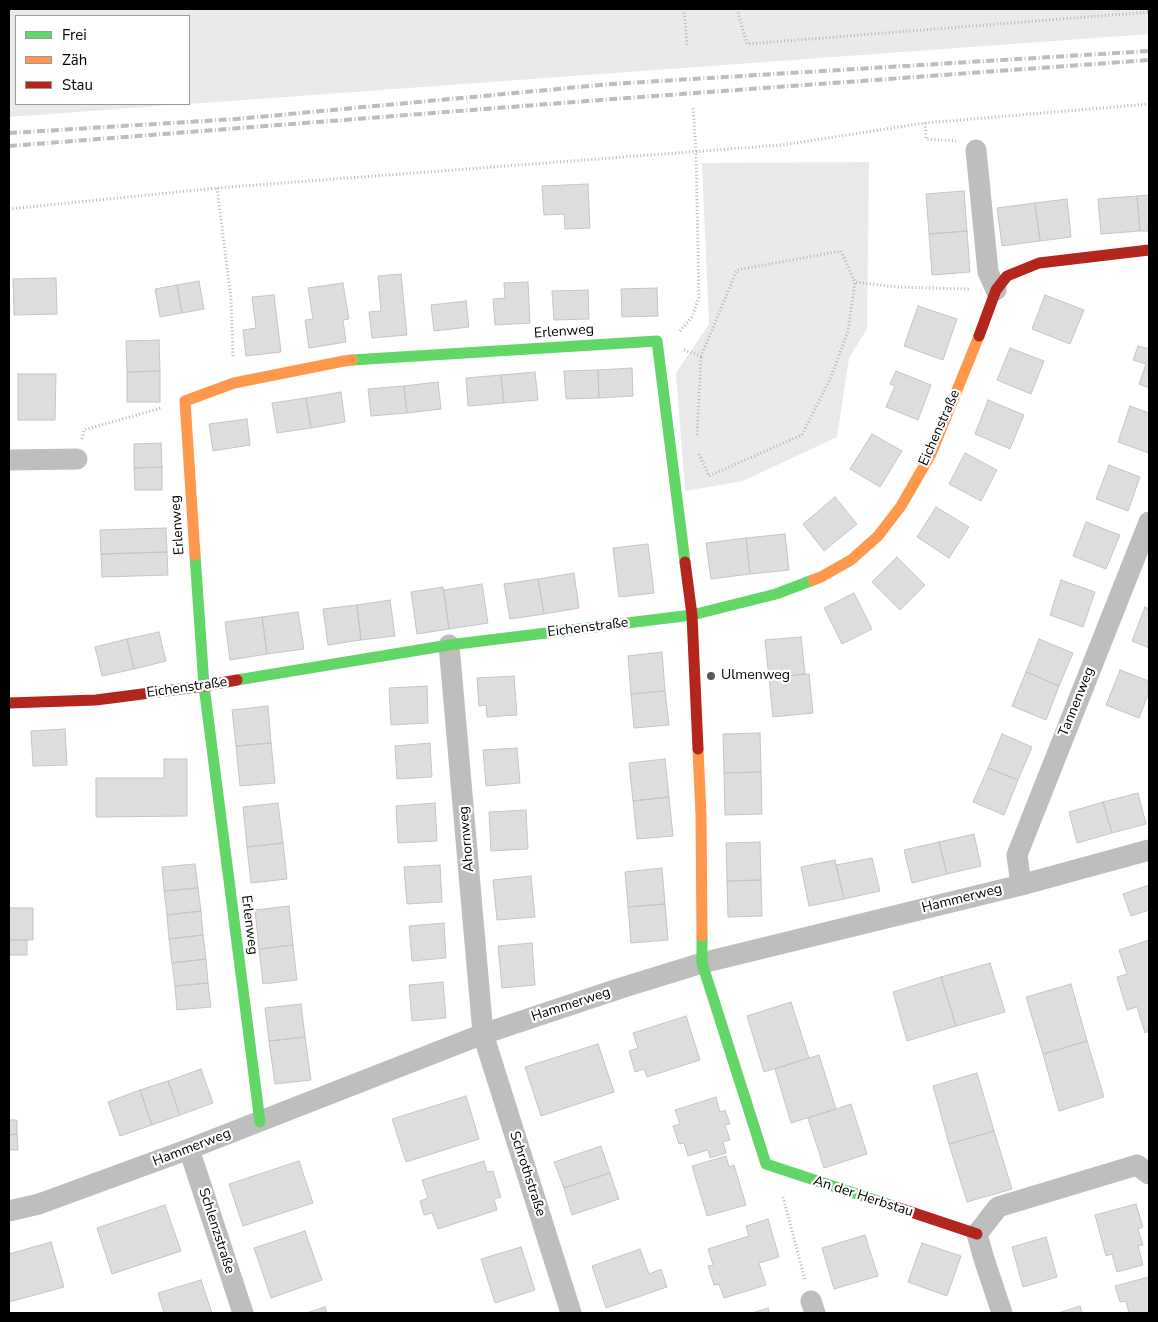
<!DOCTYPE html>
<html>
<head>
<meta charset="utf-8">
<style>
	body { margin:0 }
	#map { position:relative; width:1158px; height:1322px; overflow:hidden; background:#fff; font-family:"Nunito Sans",sans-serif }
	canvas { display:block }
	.frame { position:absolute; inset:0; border:10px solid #000; pointer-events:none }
	.legend { position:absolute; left:15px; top:15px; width:175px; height:90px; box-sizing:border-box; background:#fff; border:1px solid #999; margin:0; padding:6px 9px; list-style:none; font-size:15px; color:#000 }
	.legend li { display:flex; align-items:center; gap:10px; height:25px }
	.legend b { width:25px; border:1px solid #999 }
</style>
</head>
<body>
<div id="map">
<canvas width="1158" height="1322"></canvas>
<div class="frame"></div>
<ul class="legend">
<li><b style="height:6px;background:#63d668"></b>Frei</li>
<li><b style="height:6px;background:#ff974d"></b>Zäh</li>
<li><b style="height:6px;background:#b3261e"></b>Stau</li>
</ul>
</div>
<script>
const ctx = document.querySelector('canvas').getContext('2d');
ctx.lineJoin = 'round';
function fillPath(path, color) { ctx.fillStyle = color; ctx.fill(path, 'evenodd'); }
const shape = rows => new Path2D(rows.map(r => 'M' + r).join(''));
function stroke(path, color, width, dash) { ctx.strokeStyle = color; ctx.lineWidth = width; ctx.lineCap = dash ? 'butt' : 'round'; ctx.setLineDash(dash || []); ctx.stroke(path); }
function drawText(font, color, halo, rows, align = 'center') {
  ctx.font = font + ' "Nunito Sans",sans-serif'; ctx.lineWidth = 4.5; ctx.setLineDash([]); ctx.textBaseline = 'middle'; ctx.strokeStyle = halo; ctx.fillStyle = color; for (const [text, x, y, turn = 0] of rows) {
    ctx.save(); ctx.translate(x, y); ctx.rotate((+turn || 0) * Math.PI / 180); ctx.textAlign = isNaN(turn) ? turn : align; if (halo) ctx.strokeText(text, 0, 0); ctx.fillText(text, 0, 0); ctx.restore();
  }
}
fillPath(shape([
	[9,9,1149,9,1149,34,189,104,189,16,16,16,16,104,188,104,9,117],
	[869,162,867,329,849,358,837,437,743,481,685,491,676,373,709,324,702,163]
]), '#eaeaea');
const building = shape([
	[588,184,590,228,565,229,564,214,544,215,542,186,588,184],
	[964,191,967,231,929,234,926,194,964,191],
	[1149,195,1149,231,1140,231,1137,196,1149,195],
	[1137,196,1140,231,1101,234,1098,199,1137,196],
	[1067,199,1071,237,1040,241,1035,203,1067,199],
	[1035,203,1040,241,1002,246,997,208,1035,203],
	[967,231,970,272,932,275,929,234,967,231],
	[401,274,407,335,372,338,369,312,381,311,378,276,401,274],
	[56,278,57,314,14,315,13,279,56,278],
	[199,281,204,309,182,313,177,285,199,281],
	[528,282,530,323,495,325,493,299,505,298,504,283,528,282],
	[343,283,349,319,343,320,346,342,309,348,305,320,313,319,308,288,343,283],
	[177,285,182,313,160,317,155,289,177,285],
	[657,288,658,316,622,317,621,289,657,288],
	[588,290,589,319,554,320,552,291,588,290],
	[274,295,281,352,246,356,243,330,256,328,252,297,274,295],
	[1045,295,1084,310,1070,344,1032,329,1045,295],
	[466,301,469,327,434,331,431,305,466,301],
	[918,306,957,319,943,360,904,346,918,306],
	[159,340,160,371,127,372,126,341,159,340],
	[1138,346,1149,349,1149,388,1139,384,1146,364,1133,360,1138,346],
	[1010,348,1044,361,1031,394,997,380,1010,348],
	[632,368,633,396,599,398,598,370,632,368],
	[598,370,599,398,566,399,564,371,598,370],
	[160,371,160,402,127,402,127,372,160,371],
	[896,371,931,385,918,420,886,407,895,386,890,384,896,371],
	[535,372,538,400,504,403,501,375,535,372],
	[18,374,56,374,55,420,18,420,18,374],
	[501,375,504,403,468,406,466,378,501,375],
	[438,382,441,409,407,413,404,386,438,382],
	[404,386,407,413,371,416,368,389,404,386],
	[341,392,345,422,311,428,306,398,341,392],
	[306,398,311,428,277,433,272,403,306,398],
	[988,400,1024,415,1010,449,975,434,988,400],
	[1130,406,1149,413,1149,453,1118,442,1130,406],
	[247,419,250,445,213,451,209,424,247,419],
	[872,434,902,451,880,487,850,469,872,434],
	[161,443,162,467,134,468,134,444,161,443],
	[965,453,997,470,981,501,949,484,965,453],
	[1109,465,1140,477,1128,511,1096,499,1109,465],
	[162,467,162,490,135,490,134,468,162,467],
	[835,497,857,524,824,551,803,524,835,497],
	[936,507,969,527,949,558,917,537,936,507],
	[1086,522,1120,535,1106,569,1073,556,1086,522],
	[166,528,167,552,101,554,100,530,166,528],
	[785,534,789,570,750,574,746,538,785,534],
	[746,538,750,574,711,579,706,543,746,538],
	[648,544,654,593,619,597,613,548,648,544],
	[167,552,168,575,102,577,101,554,167,552],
	[897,557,925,585,900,610,872,582,897,557],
	[574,573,579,608,544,614,538,579,574,573],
	[538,579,544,614,510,619,504,584,538,579],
	[1061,580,1095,592,1083,627,1050,615,1061,580],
	[482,584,488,623,449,629,444,590,482,584],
	[443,587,449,629,417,634,411,592,443,587],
	[854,593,872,629,842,644,824,608,854,593],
	[390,600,395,636,361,640,357,605,390,600],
	[357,605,361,640,328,645,323,609,357,605],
	[1145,607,1149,609,1149,648,1132,641,1145,607],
	[298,612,304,649,267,654,262,617,298,612],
	[262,617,267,654,230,660,225,622,262,617],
	[159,632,166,661,134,669,127,639,159,632],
	[801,637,805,674,769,678,765,640,801,637],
	[127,639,134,669,102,676,95,647,127,639],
	[1039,639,1073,653,1059,686,1026,672,1039,639],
	[662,652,665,691,631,694,628,656,662,652],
	[1120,670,1149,681,1149,692,1139,718,1106,705,1120,670],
	[1026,672,1059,686,1046,720,1012,706,1026,672],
	[805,674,809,674,813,713,773,717,769,678,805,674],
	[514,676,517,715,487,717,486,705,479,706,477,678,514,676],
	[427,686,428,723,391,725,389,688,427,686],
	[665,691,669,725,634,728,631,694,665,691],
	[268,706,271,743,236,746,232,710,268,706],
	[65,729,67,765,33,766,31,731,65,729],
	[760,733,761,772,724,773,723,734,760,733],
	[1002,734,1032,747,1018,780,988,768,1002,734],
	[271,743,275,783,240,786,236,746,271,743],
	[430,743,432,777,397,779,395,746,430,743],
	[517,748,520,783,486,786,483,750,517,748],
	[164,759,187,759,187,816,96,817,96,778,164,778,164,759],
	[665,759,669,797,633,801,629,763,665,759],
	[988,768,1018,780,1004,815,973,802,988,768],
	[761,772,762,814,725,815,724,773,761,772],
	[1138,793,1146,824,1112,833,1103,802,1138,793],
	[669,797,673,836,637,839,633,801,669,797],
	[1103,802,1112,833,1077,843,1069,812,1103,802],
	[278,803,283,843,247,847,243,807,278,803],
	[435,803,437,841,398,843,396,806,435,803],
	[526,810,528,849,491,851,489,812,526,810],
	[974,834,981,866,947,874,939,842,974,834],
	[760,842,761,880,727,881,726,843,760,842],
	[939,842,947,874,912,883,904,850,939,842],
	[283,843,287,879,251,883,247,847,283,843],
	[872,858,880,891,844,899,836,865,872,858],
	[835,860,844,899,809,906,801,867,835,860],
	[195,864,198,888,164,891,162,867,195,864],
	[440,865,442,902,407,904,404,867,440,865],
	[662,868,665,904,628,907,625,872,662,868],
	[531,876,535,917,497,920,493,880,531,876],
	[761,880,762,916,728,917,727,881,761,880],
	[1149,885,1149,910,1131,916,1123,894,1149,885],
	[198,888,201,911,167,915,164,891,198,888],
	[665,904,668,940,631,943,628,907,665,904],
	[289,906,293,945,259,949,255,910,289,906],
	[9,908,33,908,33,940,9,940,9,908],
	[201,911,203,935,169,939,167,915,201,911],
	[444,923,446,958,412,961,409,926,444,923],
	[203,935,206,959,172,963,169,939,203,935],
	[9,940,27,940,27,955,9,955,9,940],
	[1149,940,1149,1031,1145,1033,1137,1007,1127,1010,1117,977,1127,974,1119,950,1149,940],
	[532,943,535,985,502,988,498,946,532,943],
	[293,945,297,980,263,984,259,949,293,945],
	[206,959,208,983,175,986,172,963,206,959],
	[990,963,1005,1012,956,1026,941,977,990,963],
	[941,977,956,1026,907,1041,893,992,941,977],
	[443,982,446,1018,412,1021,409,985,443,982],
	[208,983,211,1007,177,1010,175,986,208,983],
	[1071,984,1087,1041,1043,1054,1026,997,1071,984],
	[791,1002,809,1058,764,1072,747,1016,791,1002],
	[301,1004,305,1037,269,1041,265,1008,301,1004],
	[686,1016,700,1060,647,1077,644,1069,635,1072,629,1051,638,1048,633,1033,686,1016],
	[305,1037,311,1080,275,1084,269,1041,305,1037],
	[1087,1041,1104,1097,1059,1111,1043,1054,1087,1041],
	[598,1044,614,1092,541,1116,525,1067,598,1044],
	[819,1055,836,1109,791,1123,775,1069,819,1055],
	[201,1069,213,1103,180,1115,168,1081,201,1069],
	[977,1073,994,1131,949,1144,933,1086,977,1073],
	[168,1081,180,1115,152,1125,140,1090,168,1081],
	[140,1090,152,1125,120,1136,108,1102,140,1090],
	[466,1096,479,1139,406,1162,392,1119,466,1096],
	[716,1097,720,1112,725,1110,730,1124,725,1125,730,1140,723,1142,726,1153,710,1158,708,1150,688,1156,684,1143,679,1144,673,1126,680,1124,675,1110,716,1097],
	[851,1104,867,1154,824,1168,808,1118,851,1104],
	[9,1120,17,1120,17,1134,9,1135,9,1120],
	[994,1131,1012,1189,967,1202,949,1144,994,1131],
	[17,1134,18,1150,9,1150,9,1135,17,1134],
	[601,1146,610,1173,564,1188,554,1162,601,1146],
	[726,1156,729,1167,734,1165,746,1205,707,1216,692,1166,726,1156],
	[299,1161,313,1203,243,1226,229,1184,299,1161],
	[484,1161,487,1172,493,1171,501,1197,494,1199,497,1210,438,1229,432,1213,424,1215,420,1201,428,1198,422,1180,484,1161],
	[610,1173,619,1199,572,1215,564,1188,610,1173],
	[1136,1204,1143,1227,1138,1229,1143,1245,1138,1246,1143,1265,1117,1272,1112,1254,1106,1256,1095,1215,1136,1204],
	[165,1205,181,1251,112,1274,97,1228,165,1205],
	[768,1219,779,1257,759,1263,766,1285,724,1298,719,1284,714,1285,708,1266,713,1265,708,1249,749,1236,746,1226,768,1219],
	[305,1231,322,1280,271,1298,254,1248,305,1231],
	[865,1235,878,1276,834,1289,822,1248,865,1235],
	[1046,1237,1057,1277,1023,1287,1012,1247,1046,1237],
	[51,1242,64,1287,9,1302,9,1254,51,1242],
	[922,1243,961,1256,947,1296,908,1282,922,1243],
	[521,1247,535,1290,495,1303,481,1259,521,1247],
	[640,1249,649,1274,661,1269,667,1287,606,1308,592,1266,640,1249],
	[1149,1277,1149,1313,1129,1313,1126,1301,1120,1302,1115,1286,1149,1277],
	[201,1280,212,1313,164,1313,158,1293,201,1280],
	[1080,1306,1082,1313,1058,1313,1080,1306],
	[325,1307,327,1313,306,1313,325,1307],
	[768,1308,770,1313,752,1313,768,1308]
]);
fillPath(building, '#ddd');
stroke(building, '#c5c5c5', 1);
stroke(shape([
	[684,9,687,45],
	[737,9,747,44,1149,12],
	[925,123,926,139,956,141],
	[217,188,231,299,233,356],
	[9,209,217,188,782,145,925,123,1149,104],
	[680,331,692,317,699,297,696,151,693,107],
	[684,350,701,356,737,270,841,251,855,282,896,287,970,289],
	[697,435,701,356],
	[82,439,84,430,161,408],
	[699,454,709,476,802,435,831,377,848,331,855,282],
	[783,1197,805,1280]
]), '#b8b8b8', 3, [1, 2.5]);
stroke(shape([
	[976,150,988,272,996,290],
	[9,460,77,459],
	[449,645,483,1034,571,1313],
	[1021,885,1017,855,1149,522],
	[189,1149,243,1313],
	[9,1211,39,1204,189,1149,483,1034,621,988,702,963,1021,885,1149,850],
	[811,1301,815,1313],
	[1002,1313,984,1259,977,1234,998,1207,1137,1165,1149,1174]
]), '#bebebe', 21);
stroke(shape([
	[352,360,657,341,685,562],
	[195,555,204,686,260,1122],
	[237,680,449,645,692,615,776,594,813,580],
	[702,936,702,963,766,1164,896,1207]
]), '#63d668', 11);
stroke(shape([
	[195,555,185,401,234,383,344,361,352,360],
	[813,580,821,577,851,560,878,536,901,506,931,454,979,336],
	[698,749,701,815,702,936]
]), '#ff974d', 11);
stroke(shape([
	[979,336,996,290,1007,276,1039,263,1149,250],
	[685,562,692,615,698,749],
	[9,703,96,700,204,686,237,680],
	[896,1207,977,1234]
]), '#b3261e', 11);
stroke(shape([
	[9,133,236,119,611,84,1149,51],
	[9,146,613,99,1149,60]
]), '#bdbdbd', 4, [8, 2.5, 1, 2.5]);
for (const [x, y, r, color] of [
	[711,676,5,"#595959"]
]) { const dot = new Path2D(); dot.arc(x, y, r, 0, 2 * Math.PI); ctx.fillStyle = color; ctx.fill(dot); stroke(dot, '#fff', 2); }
drawText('14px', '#000', '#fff', [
	["Erlenweg",564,332,-4],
	["Eichenstraße",940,428,-66],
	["Erlenweg",178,525,-94],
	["Eichenstraße",588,628,-7],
	["Eichenstraße",187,688,-8],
	["Tannenweg",1077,702,-68],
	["Ahornweg",467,839,-95],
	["Hammerweg",962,899,-14],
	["Erlenweg",249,925,83],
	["Hammerweg",571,1005,-18],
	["Hammerweg",192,1148,-21],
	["Schrothstraße",527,1174,72],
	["An der Herbstau",863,1197,18],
	["Schlenzstraße",216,1231,72]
]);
drawText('14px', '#000', '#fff', [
	["Ulmenweg",721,676]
], 'left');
</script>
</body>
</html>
